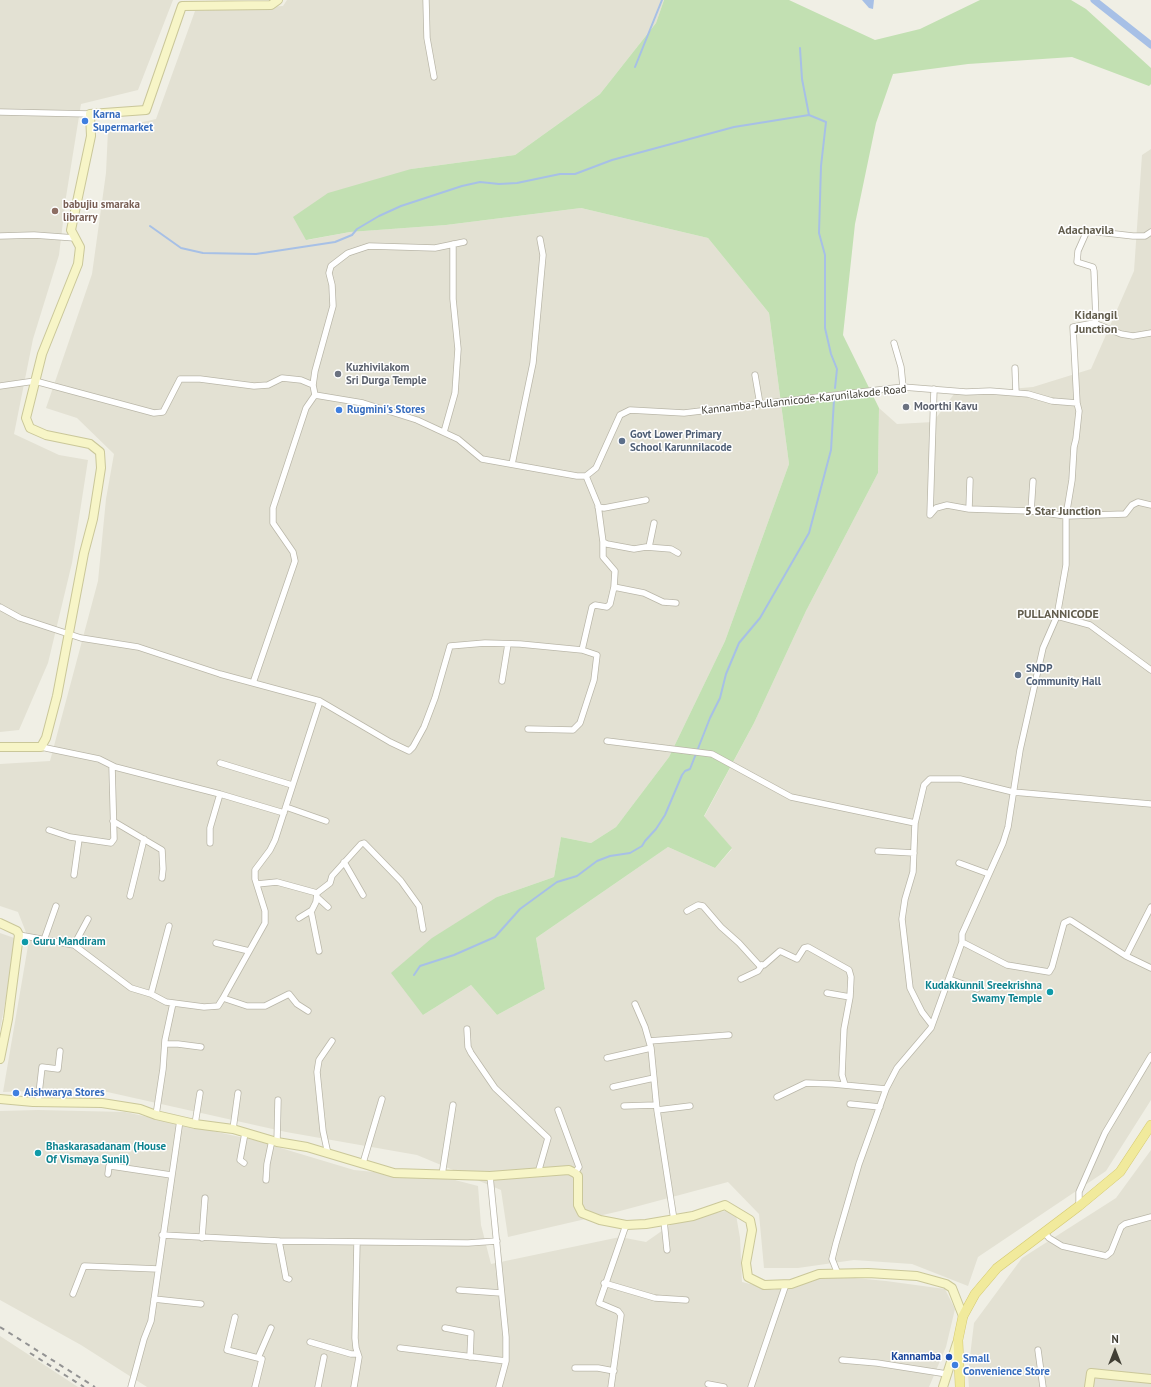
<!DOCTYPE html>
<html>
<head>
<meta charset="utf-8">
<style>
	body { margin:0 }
	#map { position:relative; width:1151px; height:1387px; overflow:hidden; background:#f0efe5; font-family:"PT Sans",sans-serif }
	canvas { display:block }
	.north { position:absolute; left:1095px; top:1331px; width:40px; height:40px; -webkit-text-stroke:3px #fff; paint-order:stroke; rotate:0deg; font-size:11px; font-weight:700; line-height:16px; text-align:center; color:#413f35 }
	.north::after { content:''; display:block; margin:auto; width:14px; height:18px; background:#413f35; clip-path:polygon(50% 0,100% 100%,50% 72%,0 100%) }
</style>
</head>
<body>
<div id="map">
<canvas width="1151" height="1387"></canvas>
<div class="north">N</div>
</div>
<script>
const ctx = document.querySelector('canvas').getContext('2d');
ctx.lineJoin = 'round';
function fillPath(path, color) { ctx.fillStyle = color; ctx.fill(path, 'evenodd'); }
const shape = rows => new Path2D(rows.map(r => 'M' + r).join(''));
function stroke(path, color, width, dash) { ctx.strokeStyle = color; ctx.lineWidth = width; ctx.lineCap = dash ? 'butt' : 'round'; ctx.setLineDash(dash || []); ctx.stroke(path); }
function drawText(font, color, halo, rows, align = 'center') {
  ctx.font = font + ' "PT Sans",sans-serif'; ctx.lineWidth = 3; ctx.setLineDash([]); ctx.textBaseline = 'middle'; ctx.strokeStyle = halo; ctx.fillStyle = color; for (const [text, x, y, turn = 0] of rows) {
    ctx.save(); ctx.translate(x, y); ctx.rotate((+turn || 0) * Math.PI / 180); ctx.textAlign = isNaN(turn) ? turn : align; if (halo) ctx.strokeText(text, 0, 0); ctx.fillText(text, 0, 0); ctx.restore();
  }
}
fillPath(shape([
	[0,0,173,0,138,90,81,104,66,197,59,255,33,339,14,434,59,455,88,460,72,563,48,663,19,730,0,732],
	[287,0,664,0,656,23,600,94,515,155,411,169,307,240,350,232,446,225,581,208,708,238,769,313,789,464,725,641,669,757,616,827,591,843,561,837,554,877,497,897,423,1015,471,985,497,1015,545,989,536,938,668,847,715,868,732,849,704,817,754,723,806,611,878,473,879,408,897,424,933,422,954,394,1033,387,1091,369,1134,271,1142,155,1151,149,1151,1100,1106,1171,978,1257,968,1286,912,1264,854,1260,798,1268,764,1268,759,1214,728,1182,620,1211,508,1237,501,1190,417,1155,286,1132,94,1089,3,1092,29,940,18,912,0,906,0,764,50,761,98,581,106,499,114,454,77,418,46,408,92,274,106,173,108,130,156,119,195,11,283,6],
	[0,933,17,939,0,1030],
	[38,1110,125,1112,254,1140,354,1170,455,1180,478,1186,481,1225,491,1264,620,1237,646,1242,676,1221,735,1209,740,1238,742,1282,774,1290,825,1275,886,1281,945,1289,955,1309,946,1347,929,1387,147,1387,81,1345,0,1300,0,1111],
	[1151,1150,1151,1387,969,1387,968,1373,974,1323,1022,1258,1116,1198],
	[0,1336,23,1351,78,1387,0,1387]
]), '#e3e1d3');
fillPath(shape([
	[664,0,789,0,875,40,920,29,980,0,1071,0,1086,9,1151,68,1151,84,1149,86,1072,57,968,64,893,74,876,123,855,224,843,335,879,408,878,473,806,611,754,723,704,816,732,848,715,868,668,847,536,938,545,989,497,1015,471,985,423,1015,391,973,432,938,497,897,554,877,561,837,591,843,616,827,669,757,725,641,789,464,769,313,708,238,581,208,446,225,350,232,306,240,293,217,328,193,411,169,515,155,600,94,656,23]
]), '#c2e0b2');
fillPath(shape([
	[862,0,874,0,873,9,869,8]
]), '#a7c0e6');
stroke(shape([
	[800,48,802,79,809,115,826,122,821,166,819,233,825,255,825,328,831,354,837,369,835,388],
	[635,67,662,0],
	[150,226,181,248,203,253,256,254,335,242,352,235,357,229,379,216,401,206,462,186,480,182,499,184,517,183,560,174,575,174,612,160,734,127,809,115],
	[414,975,420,966,454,955,495,937,520,909,557,882,577,876,597,861,610,856,630,853,642,846,645,841,656,829,665,815,682,775,685,771,690,769,710,718,720,698,726,674,739,643,760,618,809,533,831,450,834,400]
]), '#a7c0e6', 2);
stroke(shape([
	[1094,0,1151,45]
]), '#a7c0e6', 7);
const minor = shape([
	[426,0,427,38,434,77],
	[0,112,90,114],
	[0,236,34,235,75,238],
	[1094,323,1096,320,1094,271,1093,267,1077,262,1078,251,1086,233,1089,231,1133,236,1145,236,1151,232],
	[894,343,901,367,903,387],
	[1015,368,1016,393],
	[755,375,760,404],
	[0,386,35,381,154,413,163,412,180,379,200,379,254,386,268,385,282,378,301,380,313,385],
	[934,389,930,515,936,508,947,505,969,509,1031,511,1066,516,1125,514,1132,505,1138,502,1151,505],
	[315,395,313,385,315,371,333,306,332,285,329,273,331,266,348,253,369,246,435,248,464,242],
	[1077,403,1073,327,1094,323,1121,334,1133,336,1151,333],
	[444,432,455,393,458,349,453,299,453,244],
	[512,464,533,363,543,255,540,239],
	[586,476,598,505,603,542,607,544,634,549,646,547,671,549,678,553],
	[598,507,604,508,646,500],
	[969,509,970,480],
	[1031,511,1033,481],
	[649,547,654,523],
	[614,587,644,593,663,602,676,603],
	[0,607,20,618,81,638,138,647,220,674,320,701,390,742,409,751,413,747,424,727,435,698,450,646,485,643,520,644,582,650,597,655,594,680,580,723,573,730,528,729],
	[1057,616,1090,625,1151,670],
	[582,650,592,607,595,605,607,607,610,604,614,587,615,571,603,557,603,542],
	[502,681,508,644],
	[253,683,295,561,293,552,273,523,273,508,306,408,315,395,363,403,417,420,458,439,482,459,577,476,586,476,596,468,620,415,630,410,684,413,903,387,966,392,990,391,1028,394,1052,401,1077,403,1079,411,1076,439,1074,447,1072,480,1066,516,1066,565,1057,616,1043,648,1020,750,1008,827,1003,843,962,934,962,942,931,1028,897,1068,886,1089,859,1164,836,1243,832,1259,838,1274],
	[607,741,712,754,791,797,915,823],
	[41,747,99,759,115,767,220,794,284,813],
	[220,763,292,785],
	[286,807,326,821],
	[113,821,162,850,163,869,162,878],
	[49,830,70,837,111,843,114,839,112,766],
	[210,843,210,828,220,794],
	[878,851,914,853],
	[344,862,363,895],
	[959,863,989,874],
	[74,875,79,839],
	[257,884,277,882,317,893,330,883,332,876,361,844,364,843,401,881,419,906,423,929],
	[130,896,144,839],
	[317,897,328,907],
	[311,911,319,951],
	[687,911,698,905,703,906,721,927,739,943,759,965,764,965,780,951,797,959,804,948,808,947,849,970,851,977,850,997,844,1029,843,1051,842,1075,845,1085],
	[299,918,312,910,316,902,317,893],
	[19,935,74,945,131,988,151,994,166,1002,204,1007,218,1006,223,998,247,1006,265,1006,289,994,297,1004,308,1011],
	[44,940,56,906],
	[962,942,1007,965,1049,972,1052,967,1064,923,1070,920,1126,956,1151,968],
	[216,943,249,951],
	[74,945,88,919],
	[1126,956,1151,907],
	[741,979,758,971,762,965],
	[949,979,977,989],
	[827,993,850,997],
	[151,994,169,926],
	[223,998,265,923,265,911,255,879,255,870,270,850,275,840,320,701],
	[635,1004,645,1027,651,1048,657,1110,674,1220],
	[932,1025,922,1012,910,988,902,919,905,899,913,872,915,823,924,785,930,779,960,779,1013,792,1151,804],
	[467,1029,468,1047,471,1053,495,1088,548,1138,538,1173],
	[649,1041,729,1035],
	[165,1044,178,1044,201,1047],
	[607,1058,651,1048],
	[613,1087,654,1078],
	[777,1097,806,1083,833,1084,886,1089],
	[38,1102,42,1067,58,1069,60,1051],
	[850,1104,880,1107],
	[624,1106,656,1105],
	[558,1110,579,1167,575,1173],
	[657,1110,690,1106],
	[156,1115,163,1069,165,1040,173,1003],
	[195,1124,200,1093],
	[233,1129,238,1093],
	[277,1142,278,1100],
	[328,1154,323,1131,317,1072,319,1060,332,1041],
	[244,1163,240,1160,245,1133],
	[363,1163,382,1099],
	[108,1174,109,1166,111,1166,171,1175],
	[442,1175,453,1105],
	[490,1176,506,1337,506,1361,499,1387],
	[266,1180,267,1164,272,1140],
	[1079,1206,1079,1192,1105,1133,1151,1056],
	[664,1221,667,1250],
	[1044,1232,1049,1238,1062,1246,1106,1256,1111,1252,1121,1227,1125,1224,1151,1217],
	[162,1235,279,1241,468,1243,497,1241],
	[202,1238,205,1198],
	[279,1241,286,1278,289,1279],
	[604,1283,655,1298,686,1300],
	[459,1290,501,1293],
	[73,1294,84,1266,158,1269],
	[154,1299,201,1304],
	[235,1317,227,1350,262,1359,255,1387],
	[445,1328,471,1333,470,1357],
	[310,1342,351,1354,358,1354],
	[400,1348,506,1361],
	[1038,1350,1043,1387],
	[258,1358,271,1328],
	[842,1360,877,1363,947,1374],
	[575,1368,598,1368,614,1371],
	[708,1384,724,1387],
	[131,1387,144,1339,151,1321,180,1120],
	[318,1387,324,1357],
	[354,1387,359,1357,356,1348,355,1338,357,1242],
	[611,1387,621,1315,618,1311,599,1303,626,1225],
	[751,1387,786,1284]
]);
const secondary = shape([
	[0,747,41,747,46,738,57,696,84,553,93,519,101,468,100,452,90,444,46,435,30,428,26,418,42,354,78,264,80,247,71,230,91,136,90,114,146,110,182,6,271,5,278,0],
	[0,923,17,931,19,935,8,1019,0,1059],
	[0,1099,33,1102,102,1103,140,1109,156,1115,195,1124,233,1129,277,1142,307,1147,394,1173,490,1176,569,1170,575,1173,578,1176,578,1205,582,1213,600,1220,626,1225,646,1224,693,1216,725,1205,750,1220,752,1230,746,1263,748,1277,764,1285,791,1284,819,1274,868,1273,917,1276,946,1284,952,1288,963,1316],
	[943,1387,957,1343],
	[1089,1387,1091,1373,1151,1379]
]);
const primary = shape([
	[960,1387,958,1340,963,1316,975,1294,997,1268,1079,1206,1120,1172,1151,1125]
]);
stroke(minor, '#bab7a9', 7);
stroke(secondary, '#cac799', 10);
stroke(primary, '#d4c96f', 10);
stroke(minor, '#fff', 5.5);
stroke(secondary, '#f7f5c7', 8);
stroke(primary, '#f1ea9c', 9);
stroke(shape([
	[0,1327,95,1387],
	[30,1353,84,1387]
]), '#939393', 2, [5, 5]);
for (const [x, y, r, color] of [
	[85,121,4,"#3f7fe0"],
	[55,211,4,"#8d6e63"],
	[338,374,4,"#6b7280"],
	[906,407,4,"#6b7280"],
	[339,410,4,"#3f7fe0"],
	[622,441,4,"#5c6f8a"],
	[1018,675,4,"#5c6f8a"],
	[25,942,4,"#0f9aa8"],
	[1050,992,4,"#0f9aa8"],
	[16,1093,4,"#3f7fe0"],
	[38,1153,4,"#0f9aa8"],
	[949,1357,4,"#1a4fb4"],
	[955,1365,4,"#3f7fe0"]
]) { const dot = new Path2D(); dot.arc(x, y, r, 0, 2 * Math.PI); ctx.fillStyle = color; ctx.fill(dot); stroke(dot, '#fff', 1.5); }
drawText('bold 11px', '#366cbe', '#fff', [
	["Karna",93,115],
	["Supermarket",93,128],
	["Rugmini's Stores",347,410],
	["Aishwarya Stores",24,1093],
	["Small",963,1359],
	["Convenience Store",963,1372]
], 'left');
drawText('bold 11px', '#785e54', '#fff', [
	["babujiu smaraka",63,205],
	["librarry",63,218]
], 'left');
drawText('bold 11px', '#5b616d', '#fff', [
	["Kuzhivilakom",346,368],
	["Sri Durga Temple",346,381],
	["Moorthi Kavu",914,407]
], 'left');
drawText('11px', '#413f35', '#fff', [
	["Kannamba-Pullannicode-Karunilakode Road",804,400,-6]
]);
drawText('bold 11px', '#4e5e75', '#fff', [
	["Govt Lower Primary",630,435],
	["School Karunnilacode",630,448],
	["SNDP",1026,669],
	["Community Hall",1026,682]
], 'left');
drawText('bold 11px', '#0d838f', '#fff', [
	["Guru Mandiram",33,942],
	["Kudakkunnil Sreekrishna",1042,986,"right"],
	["Swamy Temple",1042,999,"right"],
	["Bhaskarasadanam (House",46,1147],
	["Of Vismaya Sunil)",46,1160]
], 'left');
drawText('bold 11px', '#164399', '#fff', [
	["Kannamba",941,1357]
], 'right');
drawText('bold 12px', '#635e4e', '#fff', [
	["Adachavila",1086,231],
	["Kidangil",1096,316],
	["Junction",1096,330],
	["5 Star Junction",1063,512],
	["PULLANNICODE",1058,615]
]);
</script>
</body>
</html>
